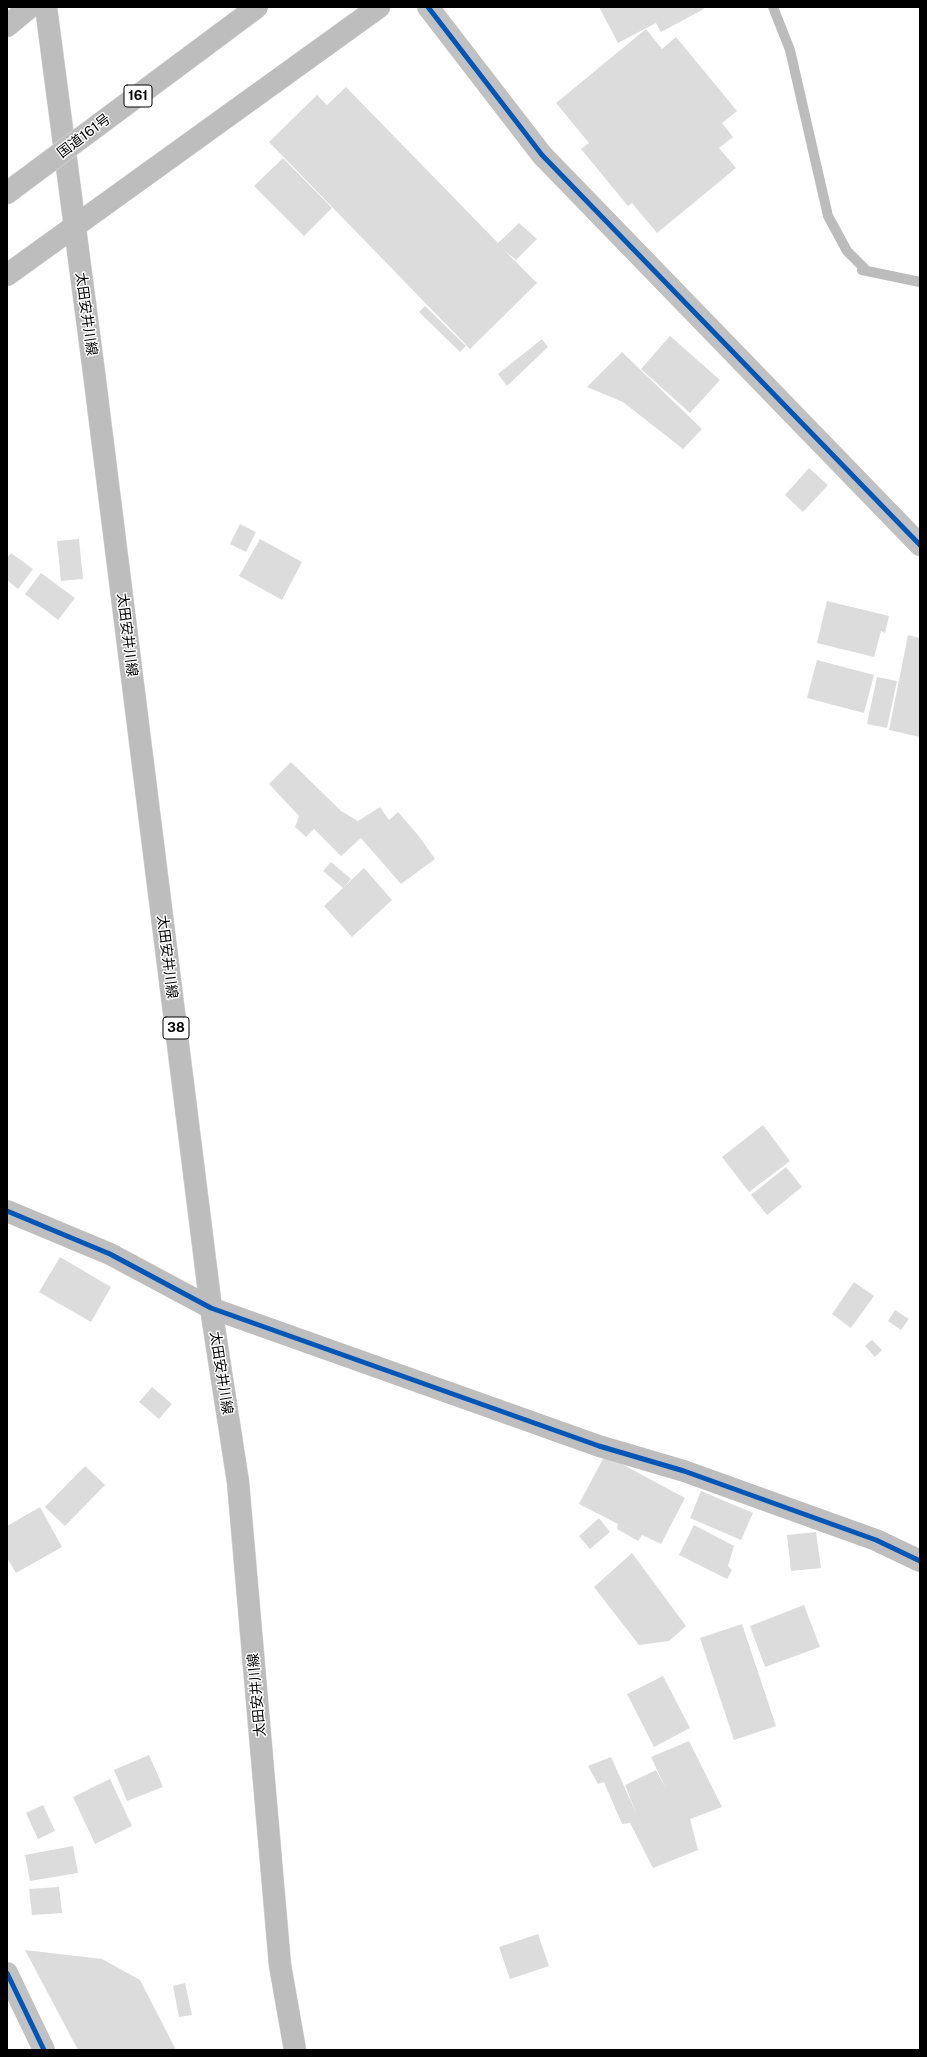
<!DOCTYPE html>
<html>
<head>
<meta charset="utf-8">
<style>
	body { margin:0 }
	#map { position:relative; width:927px; height:2057px; overflow:hidden; background:#fff; font-family:"Public Sans",sans-serif }
	canvas { display:block }
	.frame { position:absolute; inset:0; border:8px solid #000; pointer-events:none }
</style>
</head>
<body>
<div id="map">
<canvas width="927" height="2057"></canvas>
<div class="frame"></div>
</div>
<script>
const ctx = document.querySelector('canvas').getContext('2d');
ctx.lineJoin = 'round';
const shape = rows => new Path2D(rows.map(r => 'M' + r).join(''));
function stroke(path, color, width, dash) { ctx.strokeStyle = color; ctx.lineWidth = width; ctx.lineCap = dash ? 'butt' : 'round'; ctx.setLineDash(dash || []); ctx.stroke(path); }
function fillPath(path, color) { ctx.fillStyle = color; ctx.fill(path, 'evenodd'); }
function drawText(font, color, halo, rows, align = 'center') {
  ctx.font = font + ' "Public Sans","Noto Sans JP",sans-serif'; ctx.lineWidth = 3; ctx.setLineDash([]); ctx.textBaseline = 'middle'; ctx.strokeStyle = halo; ctx.fillStyle = color; for (const [text, x, y, turn = 0] of rows) {
    ctx.save(); ctx.translate(x, y); ctx.rotate((+turn || 0) * Math.PI / 180); ctx.textAlign = isNaN(turn) ? turn : align; if (halo) ctx.strokeText(text, 0, 0); ctx.fillText(text, 0, 0); ctx.restore();
  }
}
stroke(shape([
	[773,7,790,50,828,216,847,251,866,270,862,270,920,282]
]), '#bcbcbc', 10);
fillPath(shape([
	[599,7,703,7,704,9,661,32,656,23,618,43],
	[646,29,662,49,676,37,737,111,722,123,733,137,719,148,736,168,657,233,632,203,628,206,581,149,589,143,556,103],
	[346,87,498,243,519,223,537,239,516,260,504,250,537,283,470,349,269,142,317,95,327,105],
	[283,158,332,208,304,236,254,186],
	[425,306,466,346,460,352,419,312],
	[670,336,720,380,690,413,641,369],
	[542,339,548,347,507,386,498,374],
	[622,352,702,429,683,449,623,402,587,387],
	[809,468,828,485,803,512,785,495],
	[240,524,256,532,246,552,230,544],
	[79,539,83,579,61,581,57,541],
	[260,539,302,562,282,600,239,576],
	[11,553,33,569,18,589,7,580,7,558],
	[41,573,75,598,58,620,25,594],
	[827,601,889,616,885,633,881,631,874,657,817,643],
	[908,635,920,638,920,737,889,730],
	[817,660,874,675,864,713,807,698],
	[877,677,897,681,887,728,867,724],
	[291,762,341,811,358,821,380,807,389,820,398,812,418,835,435,859,401,884,361,838,341,856,314,829,306,837,295,827,299,816,269,784],
	[331,862,351,879,343,888,323,871],
	[364,868,392,900,352,937,324,906],
	[763,1125,790,1161,749,1192,722,1157],
	[786,1167,802,1187,767,1215,751,1195],
	[60,1257,111,1287,91,1322,39,1292],
	[854,1282,874,1296,851,1328,832,1314],
	[895,1310,909,1319,901,1330,888,1321],
	[872,1340,882,1350,875,1357,865,1346],
	[152,1387,172,1404,159,1419,139,1402],
	[605,1455,685,1498,661,1544,642,1535,638,1541,617,1529,618,1524,579,1504],
	[85,1466,105,1485,65,1526,45,1507],
	[701,1491,753,1513,741,1540,690,1518],
	[40,1507,62,1547,16,1573,7,1558,7,1526],
	[599,1518,610,1532,590,1549,579,1536],
	[694,1525,734,1546,728,1566,732,1570,727,1579,679,1555],
	[816,1532,821,1568,791,1571,787,1535],
	[632,1553,686,1626,669,1641,639,1645,594,1587],
	[804,1605,820,1647,765,1667,750,1626],
	[742,1624,776,1726,734,1740,700,1638],
	[663,1676,690,1728,654,1747,627,1694],
	[689,1741,722,1807,690,1819,698,1850,653,1868,630,1823,622,1824,604,1782,598,1784,588,1766,611,1757,636,1813,625,1785,656,1770,666,1789,651,1757],
	[149,1755,163,1787,127,1801,114,1770],
	[110,1779,132,1826,95,1844,73,1797],
	[43,1805,55,1831,38,1839,26,1813],
	[73,1846,78,1873,30,1881,25,1855],
	[59,1887,62,1913,32,1915,29,1889],
	[538,1934,549,1966,510,1979,499,1947],
	[25,1950,102,1959,140,1980,176,2050,78,2050],
	[185,1983,192,2015,179,2017,173,1986]
]), '#dcdcdc');
const primary = shape([
	[46,7,93,365,211,1308,238,1482,280,1965,295,2050]
]);
const highway = shape([
	[7,26,30,7],
	[7,193,19,184],
	[7,275,379,7]
]);
stroke(primary, '#dbdbdb', 23);
stroke(highway, '#dbdbdb', 23);
stroke(shape([
	[7,1211,110,1254,211,1308,599,1446,684,1471,876,1540,920,1561]
]), '#bebebe', 22);
stroke(shape([
	[428,7,542,155,920,545],
	[7,1973,44,2050]
]), '#c1c1c1', 22);
stroke(primary, '#bdbdbd', 22);
stroke(highway, '#bdbdbd', 22);
const highwayBridge = shape([
	[19,184,257,7]
]);
stroke(highwayBridge, '#dbdbdb', 23, []);
stroke(highwayBridge, '#bdbdbd', 22);
stroke(shape([
	[428,7,542,155,920,545],
	[7,1211,110,1254,211,1308,599,1446,684,1471,876,1540,920,1561],
	[7,1973,44,2050]
]), '#0057b8', 5);
for (const [x, y, w] of [
	[138,96,28],
	[176,1028,26]
]) { const box = new Path2D(); box.roundRect(x - w / 2, y - 11, w, 22, 3); ctx.fillStyle = '#fff'; ctx.fill(box); stroke(box, '#000', 1); }
drawText('bold 13px', '#000', null, [
	["161",138,96],
	["38",176,1028]
]);
drawText('14px', '#000', '#fff', [
	["国道161号",84,136,-37],
	["太田安井川線",86,314,82],
	["太田安井川線",127,635,83],
	["太田安井川線",167,957,83],
	["太田安井川線",221,1373,81],
	["太田安井川線",257,1695,-95]
]);
</script>
</body>
</html>
